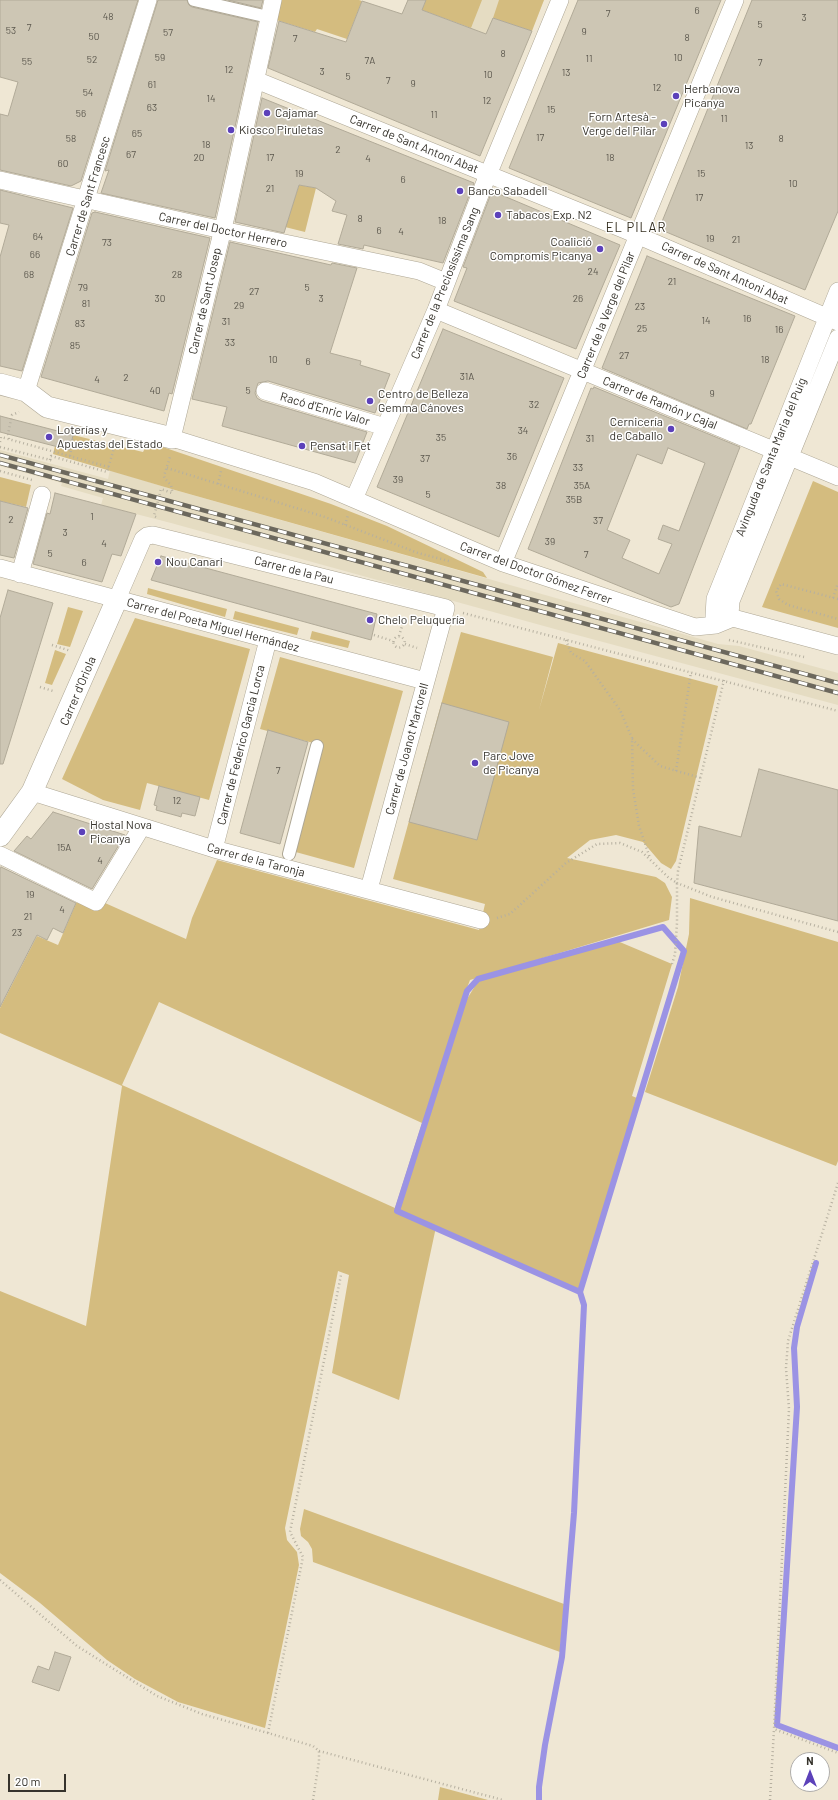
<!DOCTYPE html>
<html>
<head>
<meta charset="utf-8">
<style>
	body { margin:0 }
	#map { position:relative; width:838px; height:1800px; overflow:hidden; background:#efe7d4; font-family:Barlow,sans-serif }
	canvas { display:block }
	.north { position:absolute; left:790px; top:1752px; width:40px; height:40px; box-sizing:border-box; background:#fff; border:1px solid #afadab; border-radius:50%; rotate:0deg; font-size:11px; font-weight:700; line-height:16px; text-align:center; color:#36332c }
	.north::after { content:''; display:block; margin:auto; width:14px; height:18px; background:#5c41ba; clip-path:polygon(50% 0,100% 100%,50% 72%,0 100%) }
	.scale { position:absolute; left:8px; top:1774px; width:58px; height:18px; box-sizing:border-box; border:2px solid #36332c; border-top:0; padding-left:5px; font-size:12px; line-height:14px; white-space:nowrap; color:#36332c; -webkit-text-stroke:3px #fff; paint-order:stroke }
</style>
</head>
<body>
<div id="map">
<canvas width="838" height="1800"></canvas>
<div class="north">N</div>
<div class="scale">20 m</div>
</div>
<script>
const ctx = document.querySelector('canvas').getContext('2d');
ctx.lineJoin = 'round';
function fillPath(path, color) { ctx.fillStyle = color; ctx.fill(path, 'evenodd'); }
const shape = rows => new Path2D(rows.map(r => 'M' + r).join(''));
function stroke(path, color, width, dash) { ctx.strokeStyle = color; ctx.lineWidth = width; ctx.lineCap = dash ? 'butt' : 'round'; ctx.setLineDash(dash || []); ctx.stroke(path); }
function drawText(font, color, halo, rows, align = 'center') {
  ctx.font = font + ' Barlow,sans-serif'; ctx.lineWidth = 3; ctx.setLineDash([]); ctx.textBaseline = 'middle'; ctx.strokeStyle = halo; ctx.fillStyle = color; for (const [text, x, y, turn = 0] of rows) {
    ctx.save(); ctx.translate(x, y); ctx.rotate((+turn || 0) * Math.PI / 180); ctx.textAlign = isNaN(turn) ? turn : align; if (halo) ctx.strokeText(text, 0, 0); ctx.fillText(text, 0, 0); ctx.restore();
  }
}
fillPath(shape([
	[408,0,544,0,524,49,406,4],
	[0,450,108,479,110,470,175,490,718,644,739,646,838,673,838,705,562,631,171,523,101,505,103,498,61,486,62,483,0,466]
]), '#e5dcc2');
fillPath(shape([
	[278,0,359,0,362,1,347,39,317,29,315,32,273,19],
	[426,0,482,0,471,28,422,10],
	[499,0,544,0,532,31,493,18],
	[299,185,316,188,305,232,285,227],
	[73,435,143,452,148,442,331,504,387,526,483,572,487,578,175,490,53,454,55,446,70,450],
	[0,477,31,485,26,507,0,501],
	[813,481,838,492,838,628,762,607],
	[148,588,227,609,225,617,147,594],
	[68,607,83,611,70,647,57,644],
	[235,611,299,628,297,635,233,619],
	[135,618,250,649,209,800,147,783,140,810,103,800,62,779],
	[312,631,350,641,348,648,310,639],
	[461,632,553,657,539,710,558,643,718,686,676,861,671,869,661,863,643,842,616,835,590,840,567,858,656,877,665,883,672,897,669,920,470,980,456,1017,478,981,615,940,672,964,632,1096,637,1098,581,1294,436,1227,399,1400,332,1373,349,1275,338,1271,285,1528,287,1540,297,1552,299,1565,265,1728,178,1702,135,1679,107,1660,40,1603,0,1573,0,1291,86,1326,122,1086,0,1033,0,1008,37,936,58,945,78,899,105,903,186,939,192,918,217,860,479,930,485,904,393,879],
	[159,1002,422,1123,395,1208,122,1085],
	[55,650,66,654,52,685,45,683],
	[280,657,403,691,354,868,292,851,321,745,260,729],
	[690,898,838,942,838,1161,836,1166,645,1092,678,987,689,934],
	[304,1509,564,1604,560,1652,313,1562,312,1549,308,1542,301,1536,300,1529],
	[440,1787,488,1800,438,1800]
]), '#d4bc7f');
stroke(shape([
	[816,1263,797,1327,794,1348,797,1407,777,1725,838,1748],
	[539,1800,539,1787,545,1745,562,1657,574,1513,584,1305,580,1292,397,1211,467,991,478,979,663,927,684,951,580,1292]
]), '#9b93e4', 6);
const building = shape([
	[0,0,138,0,81,181,71,186,0,170,0,114,8,116,18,82,0,77,0,0],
	[158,0,187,0,189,5,192,7,258,22,215,218,101,193,109,170,105,171,158,0],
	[228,0,263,0,261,8,228,0],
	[408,0,426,0,422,10,486,34,493,18,532,31,480,156,268,68,279,21,346,42,362,1,402,14,408,0],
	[578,0,721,0,631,218,509,168,578,0],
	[752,0,838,0,838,211,805,290,659,229,752,0],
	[262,98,474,183,443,263,364,245,363,249,338,244,347,215,332,211,336,201,316,188,299,185,284,233,235,222,262,98],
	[0,190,73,208,22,371,0,366,0,257,9,225,0,223,0,190],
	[492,191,620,245,576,349,454,301,467,268,463,267,492,191],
	[95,212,210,238,172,394,169,393,164,411,41,377,92,213,95,212],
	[230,242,331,265,332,263,357,268,330,353,361,361,360,365,390,374,375,413,268,381,258,383,255,393,257,398,262,401,367,432,355,463,222,426,227,407,192,399,230,242],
	[647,256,795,316,751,424,749,424,747,429,602,368,647,256],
	[443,329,564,378,499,537,377,487,443,329],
	[594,387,740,447,679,604,671,607,528,549,591,388,593,389,594,387],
	[668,448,705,463,679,531,663,525,658,539,672,544,659,574,622,558,630,540,607,530,637,454,662,464,668,448],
	[0,416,73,435,70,450,0,432,0,416],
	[55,493,136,514,121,556,112,554,102,582,33,564,47,513,50,514,55,493],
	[0,501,28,508,14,558,0,555,0,501],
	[161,556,377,614,371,640,151,580,161,556],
	[8,590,53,603,3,764,0,764,0,618,8,590],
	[442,703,509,722,477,840,409,822,442,703],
	[268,730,308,742,280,844,240,833,268,730],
	[759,769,838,790,838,921,694,883,699,826,741,837,759,769],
	[159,786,200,797,195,816,182,813,181,817,178,816,156,810,157,806,154,805,159,786],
	[53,812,125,835,92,889,14,851,27,836,31,839,53,812],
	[1,867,76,903,63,933,53,928,47,940,37,935,0,1007,0,869,1,867],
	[55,1652,71,1657,59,1691,32,1682,38,1666,49,1670,55,1652]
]);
fillPath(building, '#cdc6b4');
stroke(building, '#b1aa98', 1);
const pedestrian = shape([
	[194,0,264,16],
	[289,854,317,746]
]);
const minor = shape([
	[273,0,226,216,172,438,314,482,503,563,695,627,716,625,733,618,838,646],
	[256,80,625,230,838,322],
	[0,180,222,230,419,271,446,282],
	[436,310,838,477],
	[26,391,148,0],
	[265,391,385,427],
	[354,499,436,310,483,187,560,0],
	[503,563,735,0],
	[0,568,425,681],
	[20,574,42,495],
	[117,599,143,539,147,536,153,535,446,608,369,889],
	[733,618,730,615,731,601,838,338],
	[716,625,714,616,715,599,838,291],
	[32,792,214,849,481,920],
	[214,849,268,640],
	[0,855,96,902,141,828]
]);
const tertiary = shape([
	[0,384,26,391,47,407,172,438],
	[0,836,32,792,117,599]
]);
stroke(pedestrian, '#aea795', 14);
stroke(minor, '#aea795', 18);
stroke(tertiary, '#aea795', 22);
stroke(shape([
	[9,439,8,434,12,415,19,412],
	[0,442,1,437,109,467],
	[0,447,54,461],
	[70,456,74,434],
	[50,460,51,456,107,472,115,445],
	[167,468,325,517,418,553,449,561],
	[0,471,32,480],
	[218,484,221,471],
	[156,517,154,516,161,489,172,493,172,490,171,485,165,479,164,476,170,457],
	[345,525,348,515],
	[833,598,838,583],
	[838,599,781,584,776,591,779,599,788,605,838,619],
	[463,613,838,711],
	[374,635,393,641],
	[399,636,404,620],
	'393.5 642a5.5 5.5 0 1 1 11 0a5.5 5.5 0 1 1-11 0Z',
	[566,640,571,653,585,661,620,710,632,738,633,789,639,826,650,858],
	[729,640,804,657],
	[405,644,417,648],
	[52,645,71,651],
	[724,680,678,871,677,883,712,897,838,932],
	[40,687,53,691],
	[632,739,660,766,701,778],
	[676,771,691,672],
	[497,918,510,914,566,863,597,844,620,843,642,852,668,877,677,883,677,923,675,954,672,964],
	[838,1183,788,1341,786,1368,789,1409,774,1729,838,1753],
	[0,1580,77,1646,157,1696,202,1714,313,1746,319,1751,319,1761,313,1800],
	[268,1733,303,1557,290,1532,341,1275],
	[319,1751,503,1800],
	[770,1800,774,1729]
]), '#b6b0a0', 2.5, [1, 3]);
stroke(pedestrian, '#fff', 12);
stroke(minor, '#fff', 17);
stroke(tertiary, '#fff', 21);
const rail = shape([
	[0,455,838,683],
	[0,463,838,693]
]);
stroke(rail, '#6c685d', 4.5);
stroke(rail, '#fff', 3, [9]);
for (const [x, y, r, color] of [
	[676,96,4,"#5c41ba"],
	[267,113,4,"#5c41ba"],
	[664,124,4,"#5c41ba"],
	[231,130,4,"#5c41ba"],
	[460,191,4,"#5c41ba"],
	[498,215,4,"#5c41ba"],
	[600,249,4,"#5c41ba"],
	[370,401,4,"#5c41ba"],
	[671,429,4,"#5c41ba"],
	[49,437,4,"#5c41ba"],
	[302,446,4,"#5c41ba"],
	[158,562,4,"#5c41ba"],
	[370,620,4,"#5c41ba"],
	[475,763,4,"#5c41ba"],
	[82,832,4,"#5c41ba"]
]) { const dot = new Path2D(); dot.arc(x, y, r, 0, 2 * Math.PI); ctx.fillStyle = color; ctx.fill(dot); stroke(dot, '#fff', 1.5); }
drawText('10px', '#5c584e', null, [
	["6",697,11],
	["7",608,14],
	["48",108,17],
	["3",804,18],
	["5",760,25],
	["7",29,28],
	["53",11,31],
	["9",584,32],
	["57",168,33],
	["50",94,37],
	["8",687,38],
	["7",295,39],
	["8",503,54],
	["59",160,58],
	["10",678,58],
	["11",589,59],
	["52",92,60],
	["7A",370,61],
	["55",27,62],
	["7",760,63],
	["12",229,70],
	["3",322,72],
	["13",566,73],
	["10",488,75],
	["5",348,77],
	["7",388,81],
	["9",413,84],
	["61",152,85],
	["12",657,88],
	["54",88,93],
	["14",211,99],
	["12",487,101],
	["63",152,108],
	["15",551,110],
	["56",81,114],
	["11",434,115],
	["11",724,119],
	["65",137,134],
	["17",540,138],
	["58",71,139],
	["8",781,139],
	["18",206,145],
	["13",749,146],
	["2",338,150],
	["67",131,155],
	["20",199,158],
	["17",270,158],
	["18",610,158],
	["4",368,159],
	["60",63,164],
	["19",299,174],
	["15",701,174],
	["6",403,180],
	["10",793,184],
	["21",270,189],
	["17",699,198],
	["8",360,219],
	["18",442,221],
	["6",379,231],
	["4",401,232],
	["64",38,237],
	["19",710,239],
	["21",736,240],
	["73",107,243],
	["66",35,255],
	["24",593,272],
	["68",29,275],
	["28",177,275],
	["21",672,282],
	["79",83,288],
	["5",307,288],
	["27",254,292],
	["30",160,299],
	["3",321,299],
	["26",578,299],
	["81",86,304],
	["29",239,306],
	["23",640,307],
	["16",747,319],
	["14",706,321],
	["31",226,322],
	["83",80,324],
	["25",642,329],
	["16",779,330],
	["33",230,343],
	["85",75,346],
	["27",624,356],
	["10",273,360],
	["18",765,360],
	["6",308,362],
	["31A",467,377],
	["2",126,378],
	["4",97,380],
	["40",155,391],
	["5",248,391],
	["9",712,394],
	["32",534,405],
	["34",523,431],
	["35",441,438],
	["31",590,439],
	["36",512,457],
	["37",425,459],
	["33",578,468],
	["39",398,480],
	["38",501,486],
	["35A",582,486],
	["5",428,495],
	["35B",574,500],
	["1",92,517],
	["2",11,520],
	["37",598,521],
	["3",65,533],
	["39",550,542],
	["4",104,544],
	["5",50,554],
	["7",586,555],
	["6",84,563],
	["7",278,771],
	["12",177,801],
	["15A",64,848],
	["4",100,861],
	["19",30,895],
	["4",62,910],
	["21",28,917],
	["23",17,933]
]);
drawText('12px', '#36332c', '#fff', [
	["Herbanova",684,89],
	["Picanya",684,103],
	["Cajamar",275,113],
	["Forn Artesà -",656,117,"right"],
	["Verge del Pilar",656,131,"right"],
	["Kiosco Piruletas",239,130],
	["Banco Sabadell",468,191],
	["Tabacos Exp. N2",506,215],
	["Coalició",592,242,"right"],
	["Compromís Picanya",592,256,"right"],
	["Centro de Belleza",378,394],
	["Gemma Cánoves",378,408],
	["Cernicería",663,422,"right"],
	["de Caballo",663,436,"right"],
	["Loterías y",57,430],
	["Apuestas del Estado",57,444],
	["Pensat i Fet",310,446],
	["Nou Canari",166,562],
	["Chelo Peluquería",378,620],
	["Parc Jove",483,756],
	["de Picanya",483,770],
	["Hostal Nova",90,825],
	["Picanya",90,839]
], 'left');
drawText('12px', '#36332c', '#fff', [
	["Carrer de Sant Antoni Abat",414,144,22],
	["Carrer de Sant Francesc",88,196,-73],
	["Carrer del Doctor Herrero",223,230,12],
	["Carrer de Sant Antoni Abat",725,273,24],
	["Carrer de la Preciosíssima Sang",445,283,-68],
	["Carrer de Sant Josep",205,301,-77],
	["Carrer de la Verge del Pilar",606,315,-68],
	["Carrer de Ramón y Cajal",660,403,22],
	["Racó d'Enric Valor",325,409,16],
	["Avinguda de Santa Maria del Puig",771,457,-68],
	["Carrer de la Pau",294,570,14],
	["Carrer del Doctor Gómez Ferrer",536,573,20],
	["Carrer del Poeta Miguel Hernández",213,625,15],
	["Carrer d'Oriola",78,691,-67],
	["Carrer de Federico Garcia Lorca",241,745,-76],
	["Carrer de Joanot Martorell",407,749,-75],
	["Carrer de la Taronja",256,860,15]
]);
ctx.letterSpacing = '1px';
drawText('13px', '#352f20', '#fff', [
	["EL PILAR",636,228]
]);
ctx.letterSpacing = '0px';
</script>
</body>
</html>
